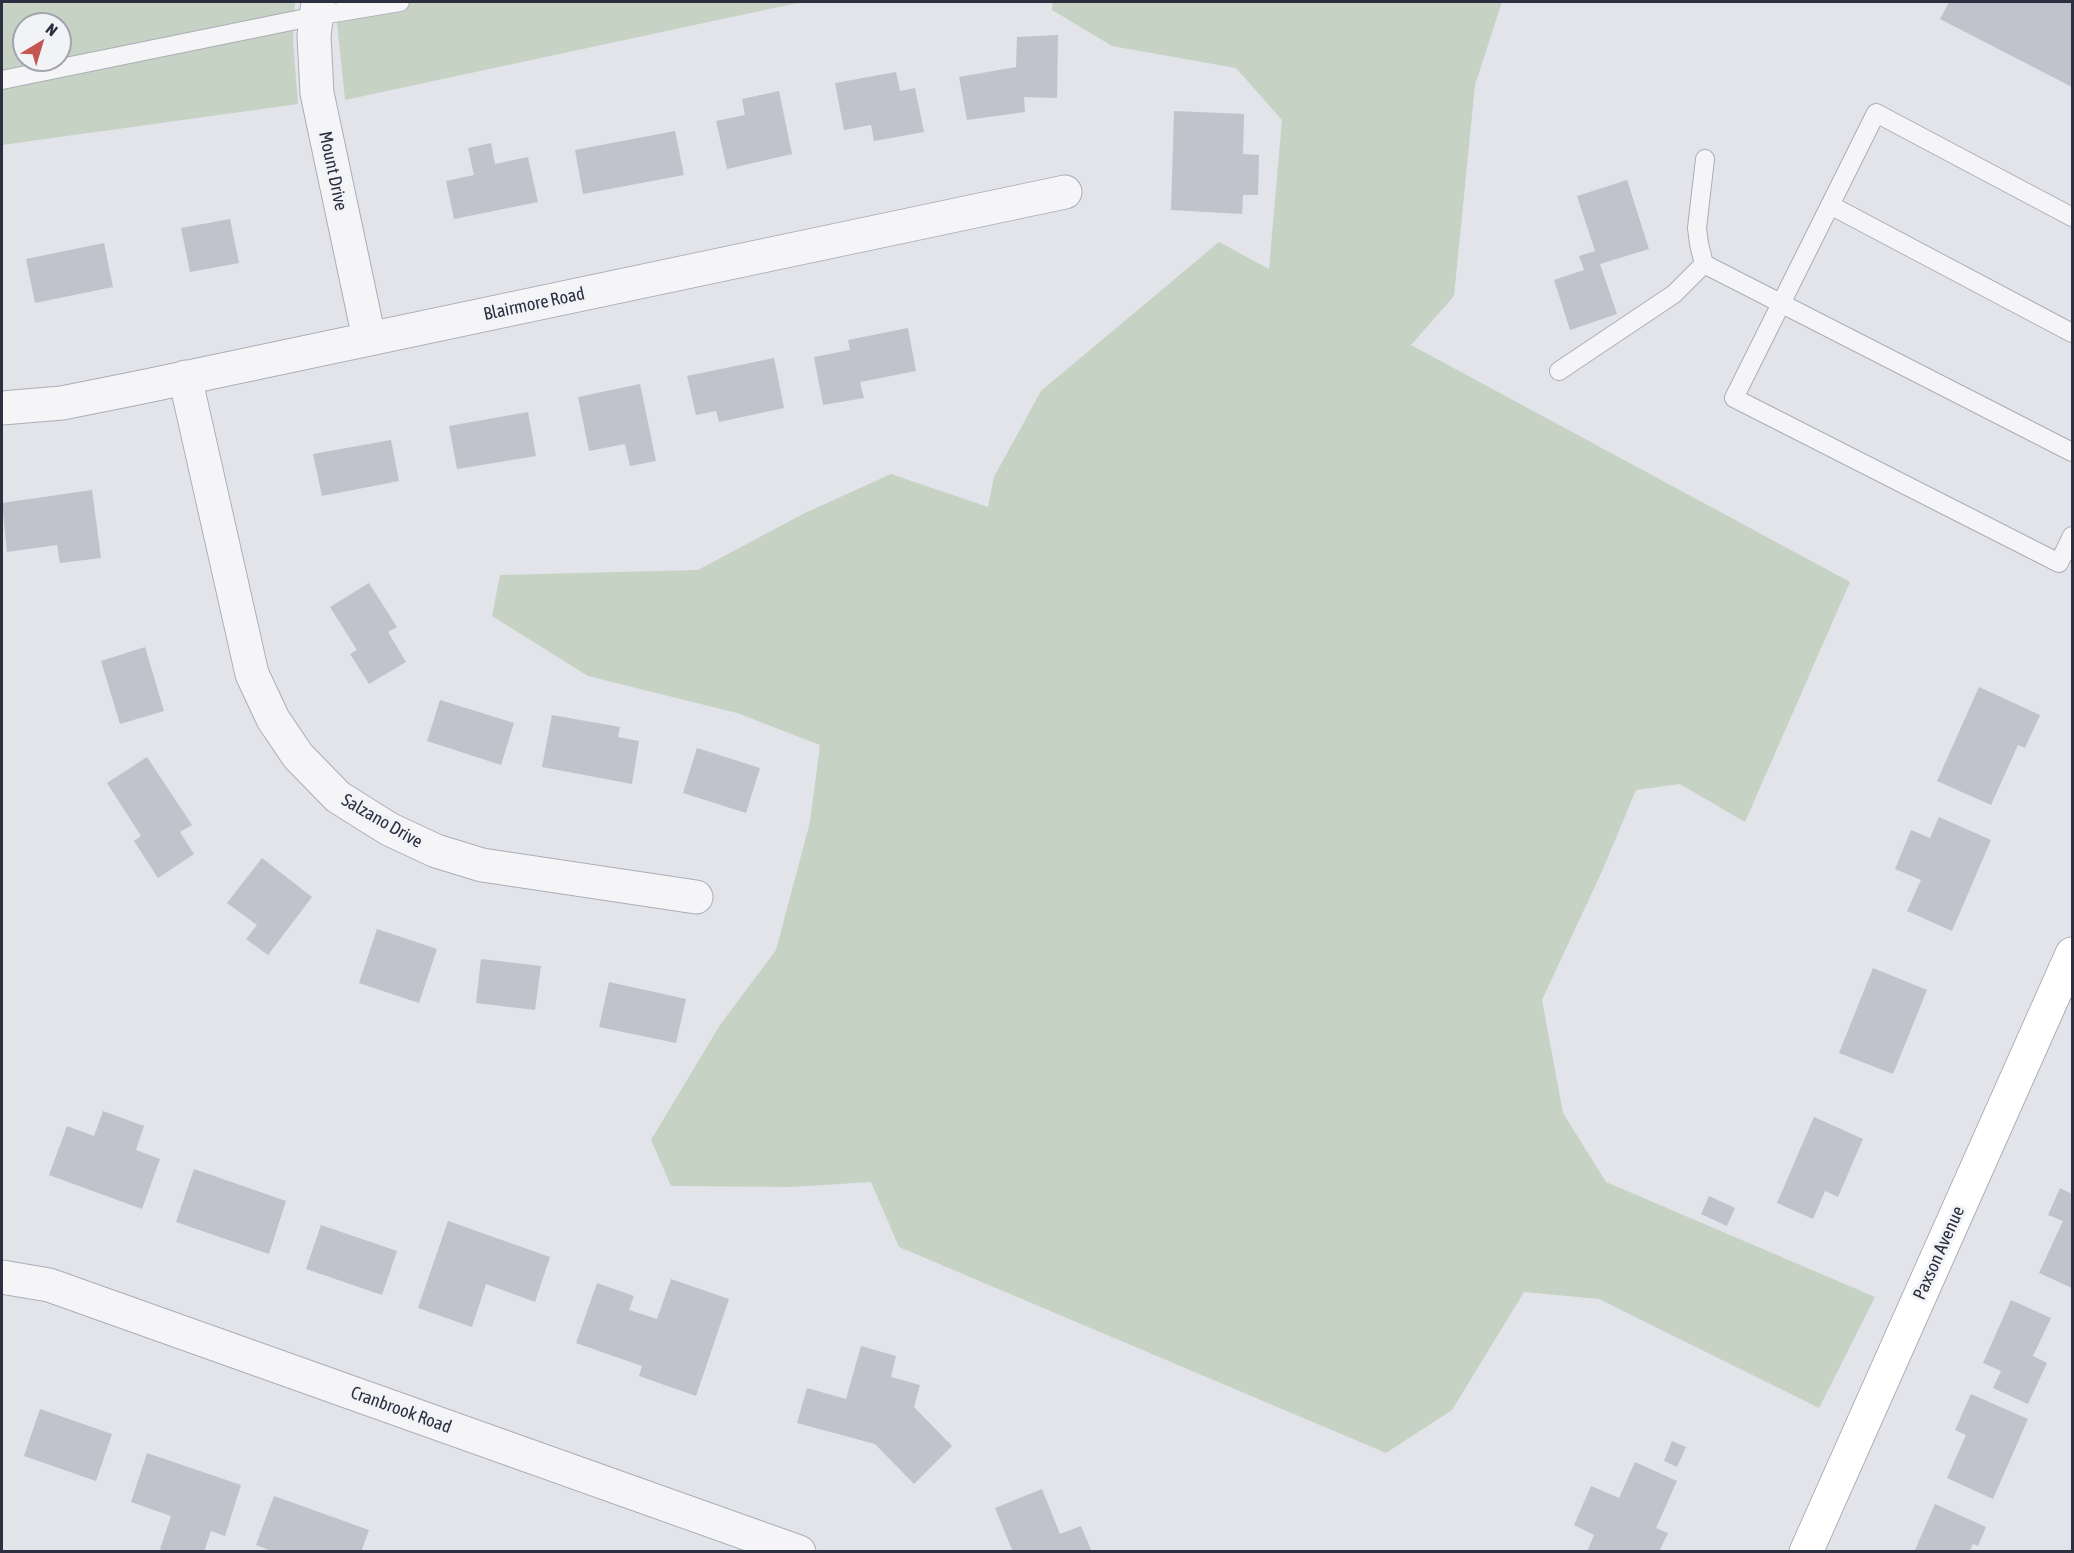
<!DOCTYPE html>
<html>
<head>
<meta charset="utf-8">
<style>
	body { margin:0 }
	#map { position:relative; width:2074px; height:1553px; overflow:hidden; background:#e2e4e9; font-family:"Asap Condensed",sans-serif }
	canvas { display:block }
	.frame { position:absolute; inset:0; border:3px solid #2c2f40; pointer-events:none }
	.north { position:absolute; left:12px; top:12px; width:60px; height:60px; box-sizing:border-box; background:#f2f3f7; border:2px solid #a3a5ae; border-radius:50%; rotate:38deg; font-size:16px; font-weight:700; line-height:24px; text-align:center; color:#2c2f40 }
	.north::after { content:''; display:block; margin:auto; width:21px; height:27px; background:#c35853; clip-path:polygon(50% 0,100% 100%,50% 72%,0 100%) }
</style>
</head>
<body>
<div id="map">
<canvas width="2074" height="1553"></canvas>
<div class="frame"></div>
<div class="north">N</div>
</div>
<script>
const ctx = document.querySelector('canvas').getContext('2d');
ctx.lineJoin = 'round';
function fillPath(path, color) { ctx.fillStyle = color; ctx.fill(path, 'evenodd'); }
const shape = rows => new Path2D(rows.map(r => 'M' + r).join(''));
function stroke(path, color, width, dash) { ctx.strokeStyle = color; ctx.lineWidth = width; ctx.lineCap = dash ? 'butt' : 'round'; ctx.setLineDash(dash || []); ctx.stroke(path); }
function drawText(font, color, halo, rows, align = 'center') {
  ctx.font = font + ' "Asap Condensed",sans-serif'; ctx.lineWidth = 6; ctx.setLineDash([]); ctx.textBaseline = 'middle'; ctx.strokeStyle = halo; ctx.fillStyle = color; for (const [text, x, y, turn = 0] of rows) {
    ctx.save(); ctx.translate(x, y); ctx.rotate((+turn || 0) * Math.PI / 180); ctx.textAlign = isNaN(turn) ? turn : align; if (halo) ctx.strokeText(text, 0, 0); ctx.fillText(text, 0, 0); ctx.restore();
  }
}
fillPath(shape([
	[2,2,295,2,293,39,298,104,2,145],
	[24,24,60,24,60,60,24,60],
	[340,2,802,2,345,100,337,22],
	[1053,2,1502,2,1475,85,1454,296,1411,345,1850,582,1745,822,1680,784,1636,790,1603,869,1542,1000,1563,1113,1606,1182,1875,1297,1819,1408,1599,1299,1524,1292,1452,1410,1386,1453,899,1247,871,1182,792,1187,671,1186,651,1140,720,1025,776,950,810,822,820,745,737,713,588,676,492,616,500,575,698,570,805,513,891,474,988,507,994,477,1041,391,1219,242,1269,269,1282,120,1236,68,1112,46,1052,10]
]), '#c5d2c4');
fillPath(shape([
	[1949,2,2072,2,2072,87,1940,19],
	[1058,35,1057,98,1024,97,1025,112,967,120,959,77,1016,67,1017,37],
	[896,72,900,91,915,88,924,132,874,141,871,125,844,130,835,83],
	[779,91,792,154,727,169,716,121,745,115,742,99],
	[1174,111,1244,114,1243,154,1259,155,1258,195,1243,195,1242,214,1171,210],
	[675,131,684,175,583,194,575,150],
	[491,143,495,164,528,157,538,202,454,219,446,181,474,175,468,148],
	[1627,180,1649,249,1600,264,1617,314,1570,330,1554,280,1584,270,1579,256,1595,251,1577,196],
	[230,219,239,263,190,272,181,228],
	[104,243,113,287,35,303,26,259],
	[908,328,916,371,860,382,864,398,823,405,814,357,850,350,848,340],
	[774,358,784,408,719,422,716,411,696,415,687,376],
	[640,384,656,461,630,466,625,444,589,451,578,397],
	[528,412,536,456,457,469,449,426],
	[391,440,399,481,322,496,313,454],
	[92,490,101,558,60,563,57,545,7,552,2,503],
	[369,583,397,627,388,632,406,662,369,684,350,654,357,650,330,607],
	[145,647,164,711,120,724,101,661],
	[1979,687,2040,715,2025,748,2018,745,1991,805,1937,781],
	[440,700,514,723,501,765,427,741],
	[552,715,620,727,618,737,639,741,632,784,542,767],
	[697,748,760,768,746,813,683,793],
	[147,757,192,825,180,832,194,854,158,878,134,841,141,836,107,783],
	[1939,817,1991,840,1952,931,1907,911,1921,880,1895,869,1911,830,1930,838],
	[262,858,312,897,268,955,246,939,257,925,227,903],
	[377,929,437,949,419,1003,359,983],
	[481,959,541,966,535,1010,476,1003],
	[1873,968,1927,990,1893,1074,1839,1053],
	[609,982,686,999,676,1043,599,1027],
	[103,1111,144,1126,136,1150,160,1159,142,1209,49,1175,67,1126,94,1136],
	[1814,1117,1863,1139,1838,1197,1825,1191,1813,1219,1777,1203],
	[194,1169,286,1201,269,1254,176,1222],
	[2060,1188,2072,1194,2072,1288,2039,1273,2063,1221,2048,1215],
	[1709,1196,1735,1208,1727,1226,1701,1214],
	[448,1221,550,1257,535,1302,486,1284,472,1327,418,1308],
	[321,1225,397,1251,382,1295,306,1269],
	[671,1279,729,1299,696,1396,639,1376,642,1366,576,1343,597,1283,634,1296,629,1310,657,1319],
	[2011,1300,2051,1318,2033,1356,2047,1363,2028,1404,1993,1388,2001,1371,1983,1363],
	[861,1346,896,1356,891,1377,920,1385,914,1407,952,1446,914,1484,875,1444,797,1423,807,1388,846,1399],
	[1971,1394,2028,1419,1993,1499,1947,1478,1966,1435,1955,1430],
	[40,1409,112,1434,96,1481,24,1456],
	[1672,1441,1686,1447,1677,1467,1664,1461],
	[147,1453,241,1485,225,1536,211,1531,204,1552,169,1552,160,1549,171,1516,131,1502],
	[1635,1462,1677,1481,1656,1528,1668,1533,1659,1552,1587,1552,1594,1535,1574,1525,1591,1486,1619,1498],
	[1042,1489,1060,1534,1081,1526,1092,1552,1013,1552,995,1508],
	[274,1496,369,1530,361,1552,274,1552,256,1545],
	[1935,1504,1986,1527,1978,1546,1973,1544,1969,1552,1914,1552]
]), '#c0c2cc');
const lane = shape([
	[2,80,316,16,400,2],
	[1705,159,1697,228,1699,244,1704,264,2072,452],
	[1830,205,2072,333],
	[2072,217,1876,113,1734,398,2059,563,2072,536],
	[1559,371,1674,294,1704,264]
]);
const street = shape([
	[318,2,314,36,317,93,369,338],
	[185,377,252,674,273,719,298,756,338,797,389,829,436,851,482,865,696,897],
	[2,408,62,403,142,387,1065,192],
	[2,1277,49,1285,799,1552]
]);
const secondary = shape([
	[1806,1552,2072,954]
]);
stroke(lane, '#abaeb6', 20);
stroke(street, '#abaeb6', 35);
stroke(secondary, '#abaeb6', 35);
stroke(lane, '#f5f5f8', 18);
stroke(street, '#f5f5f8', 33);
stroke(secondary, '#fff', 33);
drawText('18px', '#2c2f40', '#f2f3f7', [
	["Mount Drive",333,171,78],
	["Blairmore Road",534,304,-12],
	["Salzano Drive",382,821,30],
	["Paxson Avenue",1939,1253,-66],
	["Cranbrook Road",401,1410,20]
]);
</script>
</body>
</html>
